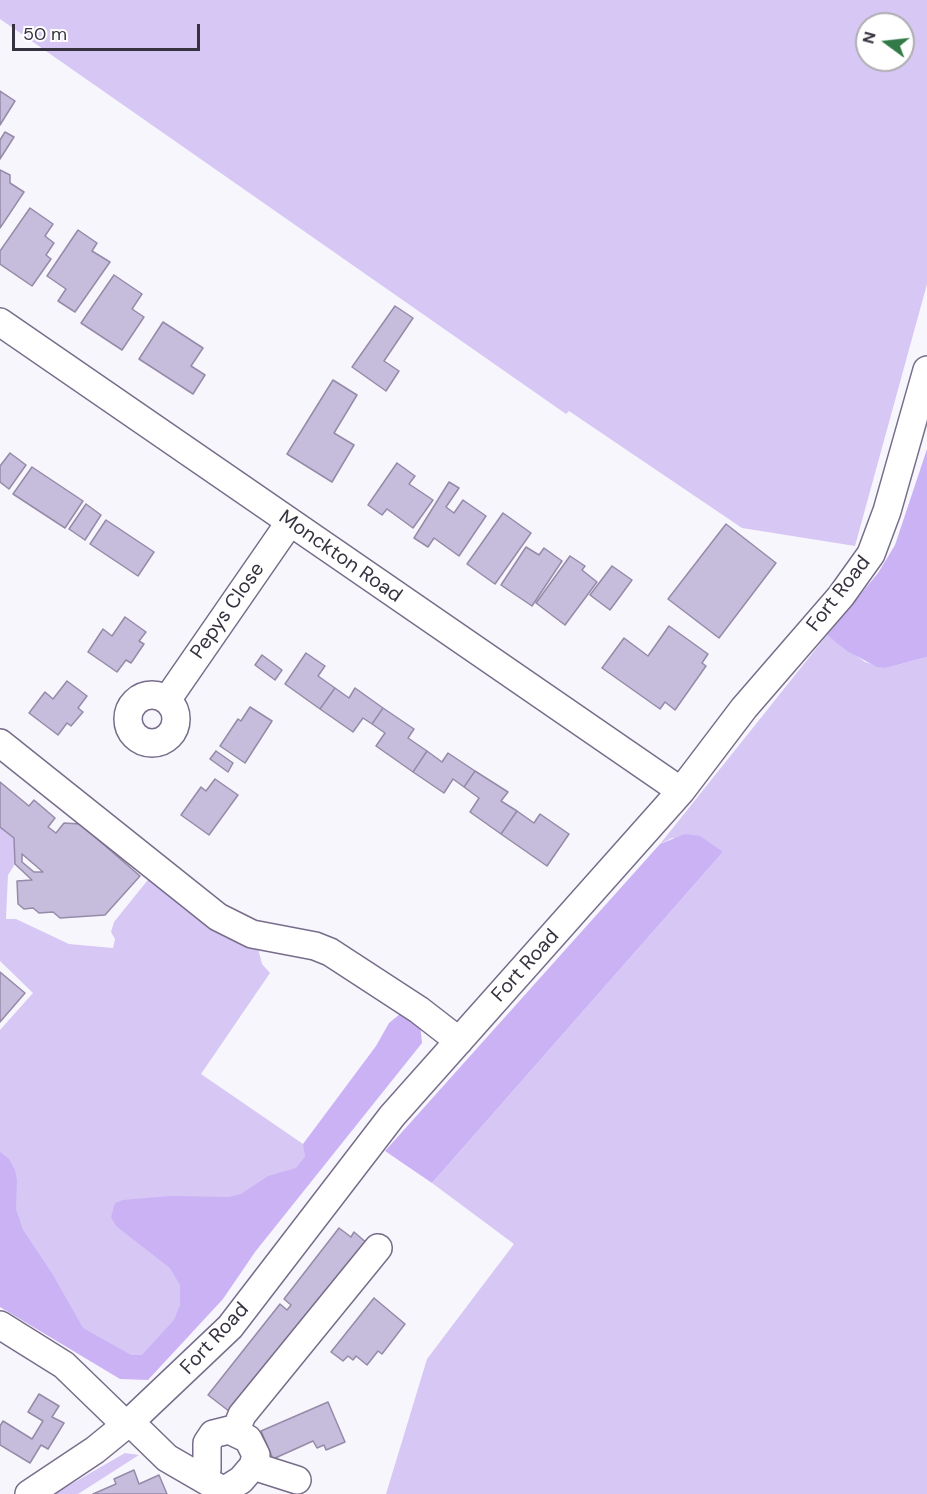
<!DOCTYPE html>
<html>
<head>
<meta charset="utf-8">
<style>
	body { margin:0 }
	#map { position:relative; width:927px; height:1494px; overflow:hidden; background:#f8f6fd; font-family:"DM Sans",sans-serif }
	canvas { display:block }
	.north { position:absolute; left:855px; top:12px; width:60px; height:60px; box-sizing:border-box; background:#fff; border:2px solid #afadb2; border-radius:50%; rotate:285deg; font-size:16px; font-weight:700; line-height:24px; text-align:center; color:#37323f }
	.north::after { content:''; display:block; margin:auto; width:21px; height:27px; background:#327a47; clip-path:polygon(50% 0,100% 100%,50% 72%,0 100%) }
	.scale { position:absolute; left:12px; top:24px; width:188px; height:27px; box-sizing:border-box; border:3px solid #37323f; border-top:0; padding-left:8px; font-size:18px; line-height:21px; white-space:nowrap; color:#37323f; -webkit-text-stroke:4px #fff; paint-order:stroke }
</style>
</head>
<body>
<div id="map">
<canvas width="927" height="1494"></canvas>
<div class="north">N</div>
<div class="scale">50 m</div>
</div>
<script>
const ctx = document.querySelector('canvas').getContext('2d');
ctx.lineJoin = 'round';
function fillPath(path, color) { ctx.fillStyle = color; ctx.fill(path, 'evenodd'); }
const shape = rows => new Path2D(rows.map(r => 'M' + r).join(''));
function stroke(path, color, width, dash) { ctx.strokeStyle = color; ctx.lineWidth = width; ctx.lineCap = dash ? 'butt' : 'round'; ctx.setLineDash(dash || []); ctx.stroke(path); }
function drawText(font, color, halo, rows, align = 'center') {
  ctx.font = font + ' "DM Sans",sans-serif'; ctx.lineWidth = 4.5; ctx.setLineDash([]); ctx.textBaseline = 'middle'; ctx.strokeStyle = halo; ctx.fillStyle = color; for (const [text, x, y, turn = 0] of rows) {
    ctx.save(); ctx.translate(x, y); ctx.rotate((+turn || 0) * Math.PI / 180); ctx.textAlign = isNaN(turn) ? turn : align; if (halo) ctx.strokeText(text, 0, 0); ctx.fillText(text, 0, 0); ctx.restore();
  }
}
fillPath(shape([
	[0,0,927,0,927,284,855,546,742,528,569,411,566,414,0,19],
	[867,24,903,24,903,60,867,60],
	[827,635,865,662,886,668,927,657,927,1494,386,1494,427,1359,514,1244,432,1183,723,852,672,838,660,844],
	[0,827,14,838,15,864,8,875,6,919,16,919,69,944,113,948,115,939,111,932,114,922,151,876,219,933,235,941,257,945,262,964,270,973,201,1074,303,1144,306,1149,305,1156,219,1279,143,1370,78,1332,0,1217,0,1030,33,993,0,961],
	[125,1453,139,1455,78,1494,54,1494]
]), '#d7c7f5');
fillPath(shape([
	[927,449,927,657,886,668,877,667,847,651,827,635,878,573,895,545],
	[685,834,700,836,723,852,432,1183,385,1151,660,844],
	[400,1014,420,1023,422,1043,255,1252,223,1299,148,1380,120,1379,0,1307,0,1152,9,1159,15,1170,17,1180,16,1209,23,1230,53,1275,83,1328,131,1355,142,1355,174,1320,180,1305,180,1285,170,1268,116,1226,111,1217,115,1203,123,1200,170,1196,229,1197,241,1194,268,1176,296,1168,305,1156,303,1144,376,1046,389,1023]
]), '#cab2f5');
const building = shape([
	[0,91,15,101,0,125,0,91],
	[5,132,14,137,0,159,0,140,5,132],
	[0,170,10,175,10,183,24,192,0,228,0,170],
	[30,208,53,224,45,236,54,243,46,255,51,259,32,286,0,264,0,251,30,208],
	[78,230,97,243,92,251,110,262,75,312,58,301,66,289,47,276,78,230],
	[114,275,142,294,132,309,144,317,122,350,81,323,114,275],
	[395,306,413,318,384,361,399,371,386,391,352,367,395,306],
	[163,322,203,348,191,366,205,375,193,394,139,359,163,322],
	[333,380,357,395,334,433,354,445,332,482,287,454,333,380],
	[10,453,26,465,9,489,0,482,0,466,10,453],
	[397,463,415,476,409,484,433,500,413,528,387,509,382,515,368,505,397,463],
	[32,467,83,501,65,528,13,494,32,467],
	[449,482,459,488,446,507,454,513,463,500,486,516,459,556,434,538,428,547,414,538,449,482],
	[86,504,101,515,85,540,69,529,86,504],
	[503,513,531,533,495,584,467,564,503,513],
	[106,520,154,552,138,576,90,544,106,520],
	[726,524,776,563,719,638,668,599,726,524],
	[526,547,539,555,544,548,562,561,532,606,501,585,526,547],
	[570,556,585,566,582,570,597,582,565,625,536,603,570,556],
	[612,566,632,580,610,610,590,595,612,566],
	[125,617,146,632,139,641,144,644,131,663,126,660,117,672,88,652,103,629,112,636,125,617],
	[669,626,708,654,702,663,706,666,675,710,665,702,660,709,602,668,624,638,648,656,669,626],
	[306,653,325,666,318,676,335,688,320,709,285,684,306,653],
	[262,655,282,670,275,680,255,665,262,655],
	[67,681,87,696,78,708,83,712,71,726,67,723,58,735,29,713,45,692,53,699,67,681],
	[335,688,349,698,355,688,383,708,372,724,363,718,353,732,320,709,335,688],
	[250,707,272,721,245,763,220,746,238,719,241,721,250,707],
	[383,708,414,729,408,738,427,751,413,772,376,746,385,733,372,724,383,708],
	[216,751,233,763,228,772,210,759,216,751],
	[427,751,442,762,448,753,475,771,464,787,453,779,444,793,413,772,427,751],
	[475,771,508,792,501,801,517,811,501,834,470,812,479,798,464,787,475,771],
	[215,779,238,795,209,835,181,815,201,787,206,791,215,779],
	[0,782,29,806,34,800,55,818,48,827,56,833,64,823,80,824,140,876,105,915,60,918,53,912,39,913,33,908,24,909,18,904,17,881,32,880,15,864,14,838,0,827,0,782],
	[22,854,43,872,34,872,22,862,22,854],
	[517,811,534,823,540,814,569,834,547,866,501,834,517,811],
	[0,972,25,993,0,1022,0,972],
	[339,1228,351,1237,354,1232,368,1244,234,1415,208,1395,280,1304,287,1310,291,1305,284,1299,339,1228],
	[374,1298,405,1324,382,1354,378,1351,367,1365,356,1356,353,1360,348,1356,343,1361,331,1352,374,1298],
	[39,1394,59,1406,52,1417,64,1423,48,1449,41,1445,30,1463,0,1445,0,1426,3,1421,32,1439,43,1421,28,1412,39,1394],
	[328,1402,345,1442,326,1450,324,1445,317,1448,313,1441,273,1459,261,1431,328,1402],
	[134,1470,139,1484,159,1475,167,1494,93,1494,116,1484,114,1479,134,1470]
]);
fillPath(building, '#c6bcdb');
stroke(building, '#958ba9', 1.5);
const minor = shape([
	[0,322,681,791],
	'128 719a24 24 0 1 1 48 0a24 24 0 1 1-48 0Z',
	[167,700,290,522],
	[0,743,218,917,252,934,315,946,330,952,419,1010,459,1041],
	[0,1325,64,1365,126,1425],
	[130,1422,167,1458,217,1487],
	[235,1432,242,1415,378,1248],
	[253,1466,297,1480],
	[202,1476,207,1470,207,1443,213,1434,229,1430,248,1439,256,1455,253,1466,241,1480,219,1494],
	[29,1494,95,1450,133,1419,230,1327,392,1116,681,791,744,708,841,596,871,554,887,511,927,370]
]);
stroke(minor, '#776d8a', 30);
stroke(minor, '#fff', 27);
drawText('20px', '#37323f', '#fff', [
	["Monckton Road",340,557,35],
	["Fort Road",839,594,-52],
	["Pepys Close",228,611,-55],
	["Fort Road",526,966,-48],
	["Fort Road",215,1339,-47]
]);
</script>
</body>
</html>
